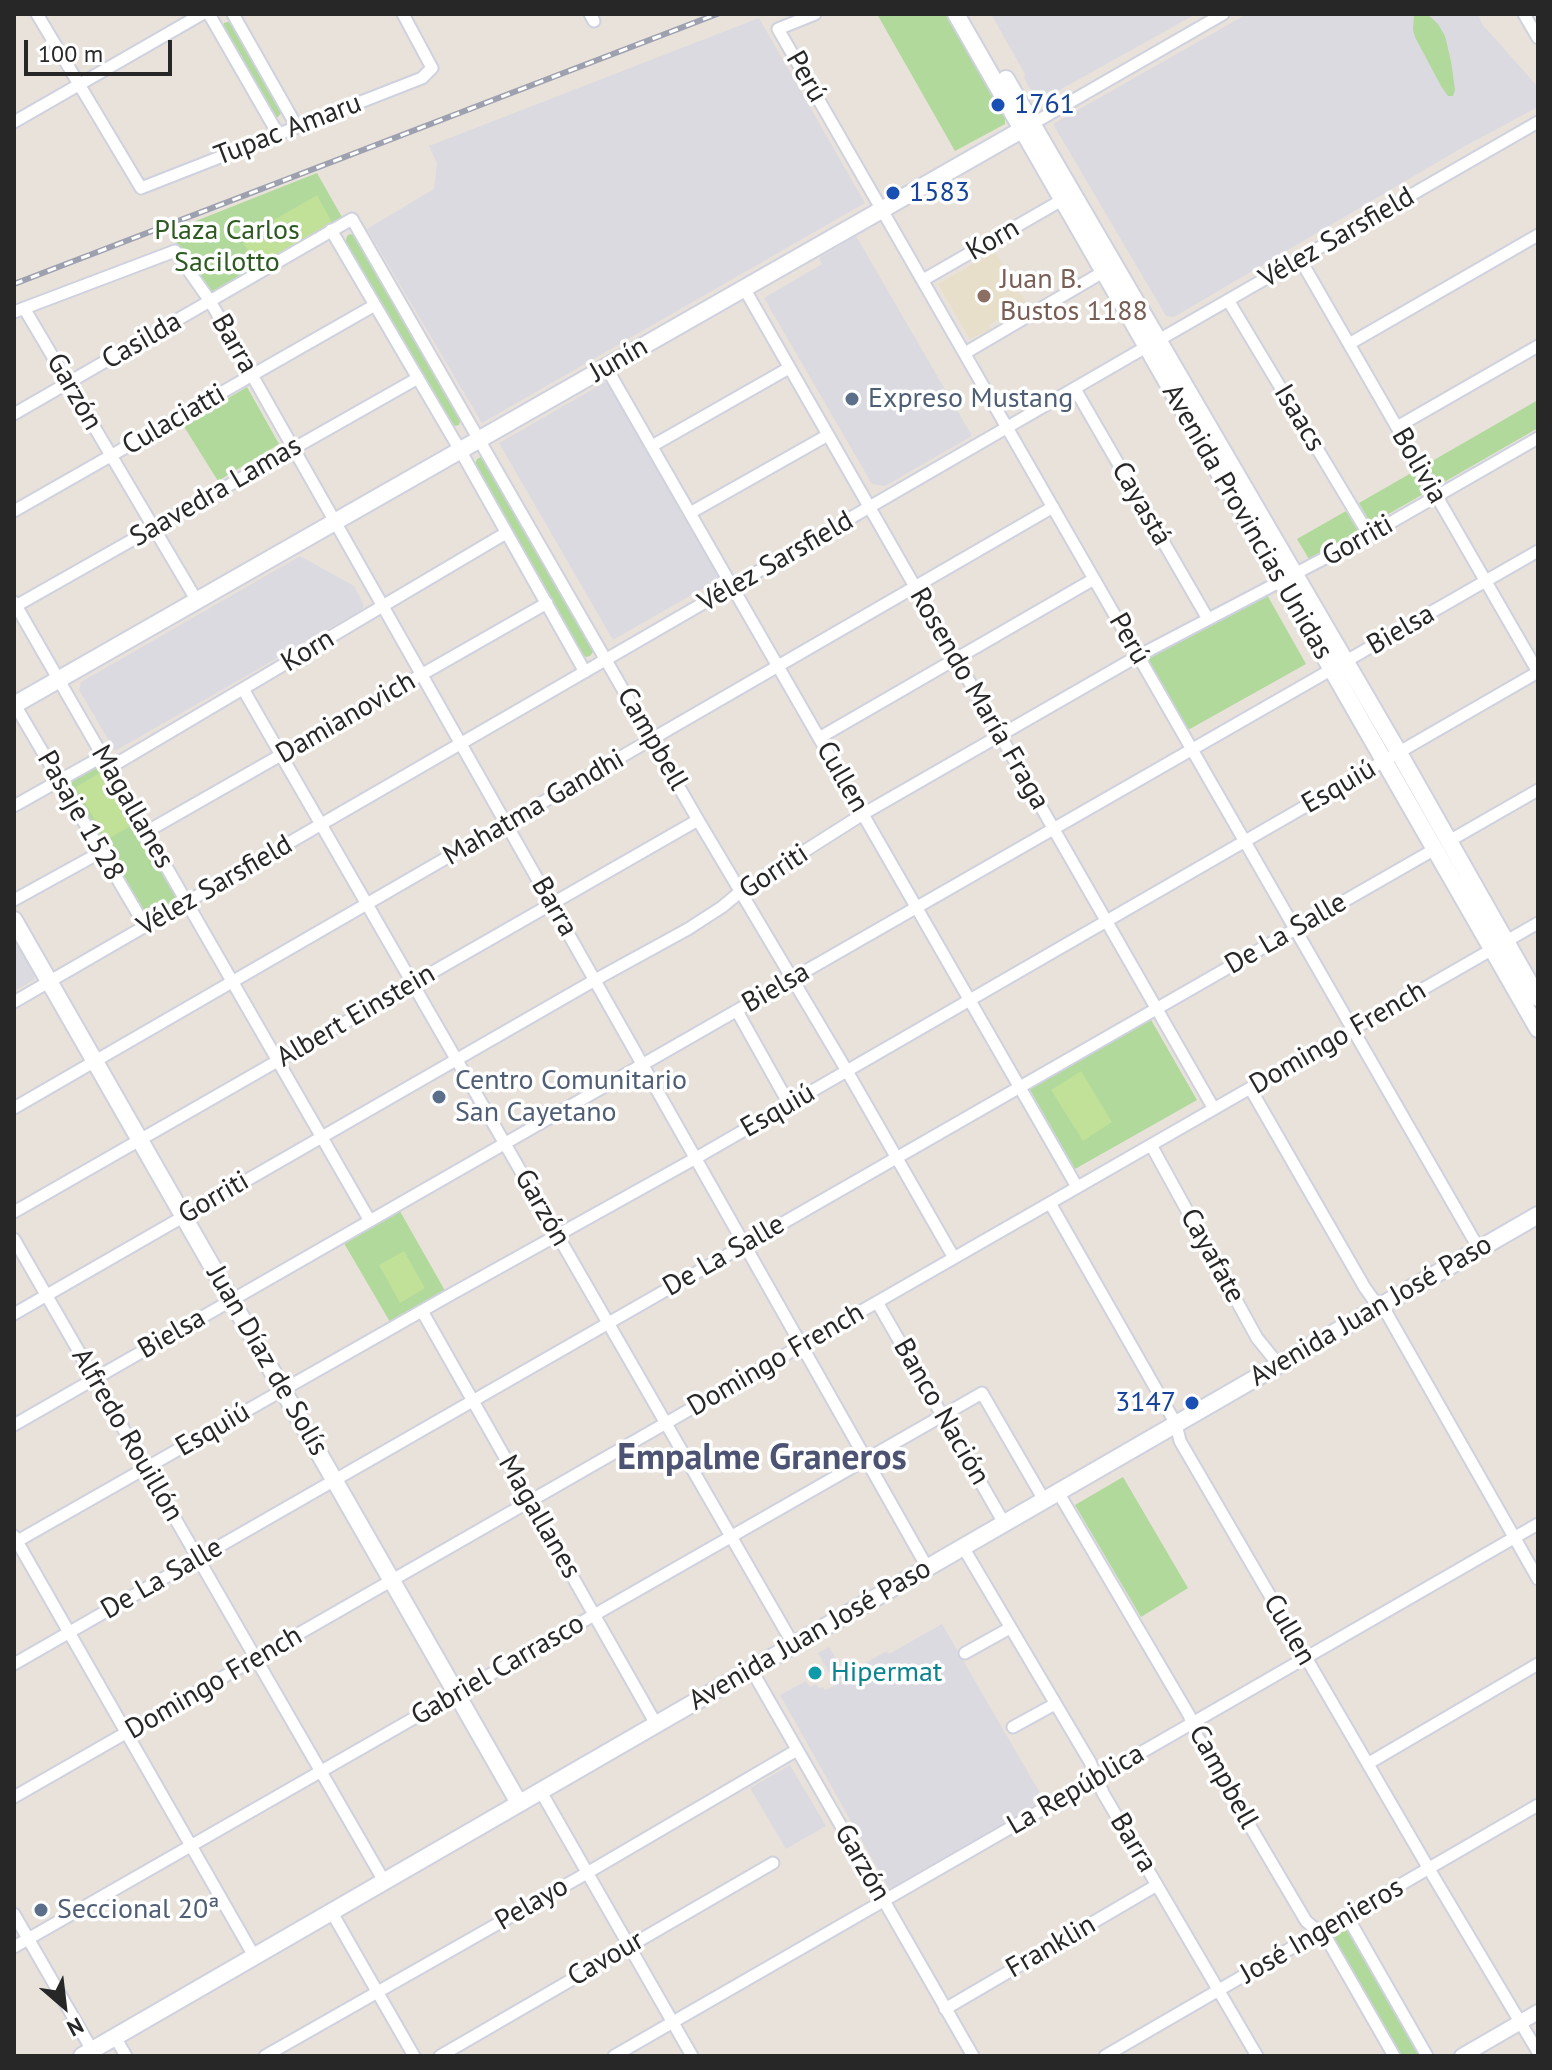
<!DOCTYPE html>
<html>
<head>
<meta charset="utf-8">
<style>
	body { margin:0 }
	#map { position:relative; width:1552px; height:2070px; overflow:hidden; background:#e8e2da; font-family:"PT Sans",sans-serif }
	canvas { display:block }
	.frame { position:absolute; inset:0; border:16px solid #272727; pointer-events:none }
	.north { position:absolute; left:24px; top:1966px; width:80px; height:80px; -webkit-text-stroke:6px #fff; paint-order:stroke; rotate:152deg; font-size:22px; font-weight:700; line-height:32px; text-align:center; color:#272727 }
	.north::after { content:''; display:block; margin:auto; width:28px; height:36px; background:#272727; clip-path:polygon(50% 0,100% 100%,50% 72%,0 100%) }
	.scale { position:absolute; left:24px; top:40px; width:148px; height:36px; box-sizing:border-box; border:4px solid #272727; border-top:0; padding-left:10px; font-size:24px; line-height:28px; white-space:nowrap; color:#272727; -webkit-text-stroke:6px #fff; paint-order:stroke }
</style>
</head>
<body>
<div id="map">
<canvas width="1552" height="2070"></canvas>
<div class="frame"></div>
<div class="north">N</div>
<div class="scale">100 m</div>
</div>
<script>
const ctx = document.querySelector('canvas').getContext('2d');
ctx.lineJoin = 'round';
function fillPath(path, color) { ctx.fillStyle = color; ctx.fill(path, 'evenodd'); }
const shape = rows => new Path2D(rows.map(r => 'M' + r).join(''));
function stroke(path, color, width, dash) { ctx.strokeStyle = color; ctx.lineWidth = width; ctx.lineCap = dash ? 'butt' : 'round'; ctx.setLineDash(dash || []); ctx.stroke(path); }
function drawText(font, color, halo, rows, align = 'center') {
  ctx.font = font + ' "PT Sans",sans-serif'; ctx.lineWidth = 7; ctx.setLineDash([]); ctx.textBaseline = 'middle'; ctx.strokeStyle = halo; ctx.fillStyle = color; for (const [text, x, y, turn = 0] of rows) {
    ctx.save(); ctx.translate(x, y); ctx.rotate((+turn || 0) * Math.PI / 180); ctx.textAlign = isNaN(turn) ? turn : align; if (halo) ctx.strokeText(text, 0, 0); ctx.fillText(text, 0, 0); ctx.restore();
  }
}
fillPath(shape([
	[991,14,1196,14,1056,92,1058,97,1046,104,1035,97,1024,78,1025,74],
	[1247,14,1478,14,1482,24,1538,87,1538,107,1465,146,1174,317,1166,316,1053,124],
	[759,18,865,203,482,423,367,229,434,189,437,163,429,146],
	[856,236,972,436,885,486,872,484,764,298,822,264,819,258],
	[607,381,721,578,613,640,499,443],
	[300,556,354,586,363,603,363,609,115,751,79,690,81,682],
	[14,939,35,974,34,980,14,991],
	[942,1624,1044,1800,889,1889,780,1695,806,1681,810,1687,816,1684,819,1688,823,1687,825,1690,836,1685,818,1653,829,1647,845,1674,887,1651,889,1654],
	[790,1765,826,1826,786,1849,750,1788]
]), '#dcdae1');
fillPath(shape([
	[995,251,1026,303,989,325,991,329,970,339,938,284]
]), '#e8dfca');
fillPath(shape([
	[877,14,949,14,1005,114,1005,124,955,151],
	[1414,14,1427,14,1438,24,1445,36,1451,61,1455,90,1453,96,1448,96,1441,86,1415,37,1413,30],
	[227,22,233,23,282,112,278,117,274,117,223,29,224,23],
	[317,173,343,219,211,296,168,232],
	[350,234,356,236,461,417,459,425,455,426,448,422,345,244,347,236],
	[247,387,279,444,218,481,183,425],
	[1538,400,1538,428,1439,485,1427,464],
	[481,457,485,458,595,649,590,656,586,657,578,651,474,467,477,459],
	[1413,472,1425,493,1371,524,1359,503],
	[1346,511,1358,531,1309,559,1297,539],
	[1266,593,1306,664,1188,730,1146,659],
	[98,766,105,769,177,895,175,902,154,914,150,915,141,909,72,791,72,782,75,777,92,767],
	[1150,1018,1197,1100,1075,1169,1029,1088],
	[397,1206,448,1296,393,1327,341,1238],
	[1123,1477,1188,1588,1141,1617,1075,1505],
	[1341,1926,1351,1930,1423,2056,1398,2056,1332,1937,1335,1928]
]), '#b0d99b');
fillPath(shape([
	[317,195,333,224,258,268,241,239],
	[101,772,131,826,106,840,76,787],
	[1081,1071,1112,1122,1083,1141,1051,1090],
	[404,1251,425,1288,400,1303,379,1265]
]), '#c1e098');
const minor = shape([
	[37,14,141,188,422,78,432,68,403,14],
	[209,14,278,134],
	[233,14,297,127],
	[590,14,594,21],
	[815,14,778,29,1479,1249],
	[1524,14,1538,38],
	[14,122,202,14],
	[1032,124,1223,14],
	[331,230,460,450,585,672],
	[1300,259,1538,672],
	[923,280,1062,200],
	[744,288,1214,1109],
	[1228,300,1369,535],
	[24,308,197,601],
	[14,312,175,251,210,301,927,1567],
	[1157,341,1538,122],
	[1349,344,1538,235],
	[965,353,1103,272],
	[606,367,1077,1187],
	[1075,389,1208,619],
	[14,414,352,219,698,820,847,1071,954,1258],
	[1397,427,1538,346],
	[652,446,789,368],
	[14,511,375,305],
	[690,513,828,435],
	[14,602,370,1221],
	[14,607,418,378],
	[243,689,793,1644],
	[15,705,145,926],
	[819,738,1094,579],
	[109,768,506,533],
	[14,806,103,756],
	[146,832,547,603],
	[1449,841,1538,790],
	[14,900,101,852],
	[14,1002,1146,347],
	[737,1011,789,1104],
	[1250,1088,1365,1288,1373,1299,1382,1305,1538,1579],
	[14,1108,1053,507],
	[1151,1145,1257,1338,1278,1364],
	[1050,1203,1176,1424,1180,1441,1429,1869,1538,2052],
	[14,1212,698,820],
	[14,1239,384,1881],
	[877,1302,1004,1523],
	[422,1311,656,1724],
	[14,1314,595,980,688,929,722,907,740,892,863,814,1138,656,1369,535,1538,438],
	[14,1425,1538,551],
	[1058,1492,1189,1715,1197,1736,1306,1921,1327,1939,1394,2056],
	[14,1536,254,1956],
	[14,1543,448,1296,696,1158,1538,672],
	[963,1547,1090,1762,1103,1793,1257,2056],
	[965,1653,1010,1628],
	[14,1664,1435,849],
	[751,1669,973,2056],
	[1013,1727,1055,1704],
	[1369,1763,1538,1664],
	[540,1790,692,2056],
	[14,1797,1538,923],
	[331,1911,414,2056],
	[14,1914,92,2050],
	[1347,1916,1427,2056],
	[14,1947,982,1393,1044,1500],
	[945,2009,1157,1885],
	[115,2037,126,2056],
	[265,2056,587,1873,797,1750],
	[440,2056,773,1863],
	[614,2056,1538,1524],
	[1105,2056,1538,1805]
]);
const tertiary = shape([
	[1462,2056,1538,2012]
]);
const secondary = shape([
	[956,14,1538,1029],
	[1006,79,1399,753,1538,998],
	[14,705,1032,124],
	[14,920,519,1803],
	[82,2056,1538,1215]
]);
stroke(minor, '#cfd2de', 15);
stroke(tertiary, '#cfd2de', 18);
stroke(secondary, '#cfd2de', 20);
stroke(minor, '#fff', 11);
stroke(tertiary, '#fff', 14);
stroke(secondary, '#fff', 16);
const rail = shape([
	[14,284,717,14]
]);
stroke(rail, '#9da0af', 6);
stroke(rail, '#fff', 3, [9]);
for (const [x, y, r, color] of [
	[998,105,8,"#1a4fb4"],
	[893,193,8,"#1a4fb4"],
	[984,296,8,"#8d6e63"],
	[852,399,8,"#5c6f8a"],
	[439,1097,8,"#5c6f8a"],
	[1192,1403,8,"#1a4fb4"],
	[815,1673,8,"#0f9aa8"],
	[41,1910,8,"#5c6f8a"]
]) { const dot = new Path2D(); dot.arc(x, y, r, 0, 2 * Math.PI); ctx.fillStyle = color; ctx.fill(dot); stroke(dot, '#fff', 3); }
drawText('28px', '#272727', '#fff', [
	["Perú",806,77,60],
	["Tupac Amaru",288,130,-21],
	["Vélez Sarsfield",1337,238,-30],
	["Korn",993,240,-30],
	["Casilda",142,341,-30],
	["Barra",234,344,60],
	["Junín",619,360,-30],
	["Garzón",74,392,60],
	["Isaacs",1299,418,59],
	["Culaciatti",174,420,-30],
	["Bolivia",1419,466,60],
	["Saavedra Lamas",216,492,-30],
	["Cayastá",1141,504,60],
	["Avenida Provincias Unidas",1247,522,60],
	["Gorriti",1358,541,-29],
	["Vélez Sarsfield",776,562,-30],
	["Bielsa",1401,630,-30],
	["Perú",1129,639,60],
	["Korn",308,651,-31],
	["Rosendo María Fraga",979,699,60],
	["Damianovich",346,718,-30],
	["Campbell",652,739,60],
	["Cullen",842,777,60],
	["Esquiú",1339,787,-30],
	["Magallanes",132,807,60],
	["Mahatma Gandhi",534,808,-30],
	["Pasaje 1528",80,816,60],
	["Gorriti",774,872,-33],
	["Vélez Sarsfield",215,886,-30],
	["Barra",554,907,60],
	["De La Salle",1286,934,-30],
	["Bielsa",776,988,-30],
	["Albert Einstein",356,1016,-30],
	["Domingo French",1338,1038,-30],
	["Esquiú",778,1111,-30],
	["Gorriti",214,1198,-30],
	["Garzón",542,1208,60],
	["De La Salle",724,1256,-30],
	["Cayafate",1212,1256,61],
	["Avenida Juan José Paso",1371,1311,-30],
	["Bielsa",172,1334,-30],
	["Domingo French",776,1360,-30],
	["Juan Díaz de Solís",267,1361,60],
	["Banco Nación",941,1412,60],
	["Esquiú",213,1430,-30],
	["Alfredo Rouillón",127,1435,60],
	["Magallanes",539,1517,60],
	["De La Salle",162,1579,-30],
	["Cullen",1289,1630,60],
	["Avenida Juan José Paso",810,1635,-30],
	["Gabriel Carrasco",498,1670,-30],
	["Domingo French",214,1683,-30],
	["Campbell",1223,1777,61],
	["La República",1076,1790,-30],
	["Barra",1133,1843,59],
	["Garzón",862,1863,60],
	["Pelayo",532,1904,-30],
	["José Ingenieros",1322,1931,-30],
	["Franklin",1051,1947,-30],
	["Cavour",606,1959,-30]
]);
drawText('28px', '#164399', '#fff', [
	["1761",1014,105],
	["1583",909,193],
	["3147",1176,1403,"right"]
], 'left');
drawText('28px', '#2c5a20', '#fff', [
	["Plaza Carlos",227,231],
	["Sacilotto",227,263]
]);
drawText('28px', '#785e54', '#fff', [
	["Juan B.",1000,280],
	["Bustos 1188",1000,312]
], 'left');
drawText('28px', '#4e5e75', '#fff', [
	["Expreso Mustang",868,399],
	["Centro Comunitario",455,1081],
	["San Cayetano",455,1113],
	["Seccional 20ª",57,1910]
], 'left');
drawText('28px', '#0d838f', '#fff', [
	["Hipermat",831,1673]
], 'left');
drawText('bold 36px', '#4d5372', '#fff', [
	["Empalme Graneros",762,1459]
]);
</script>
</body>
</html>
